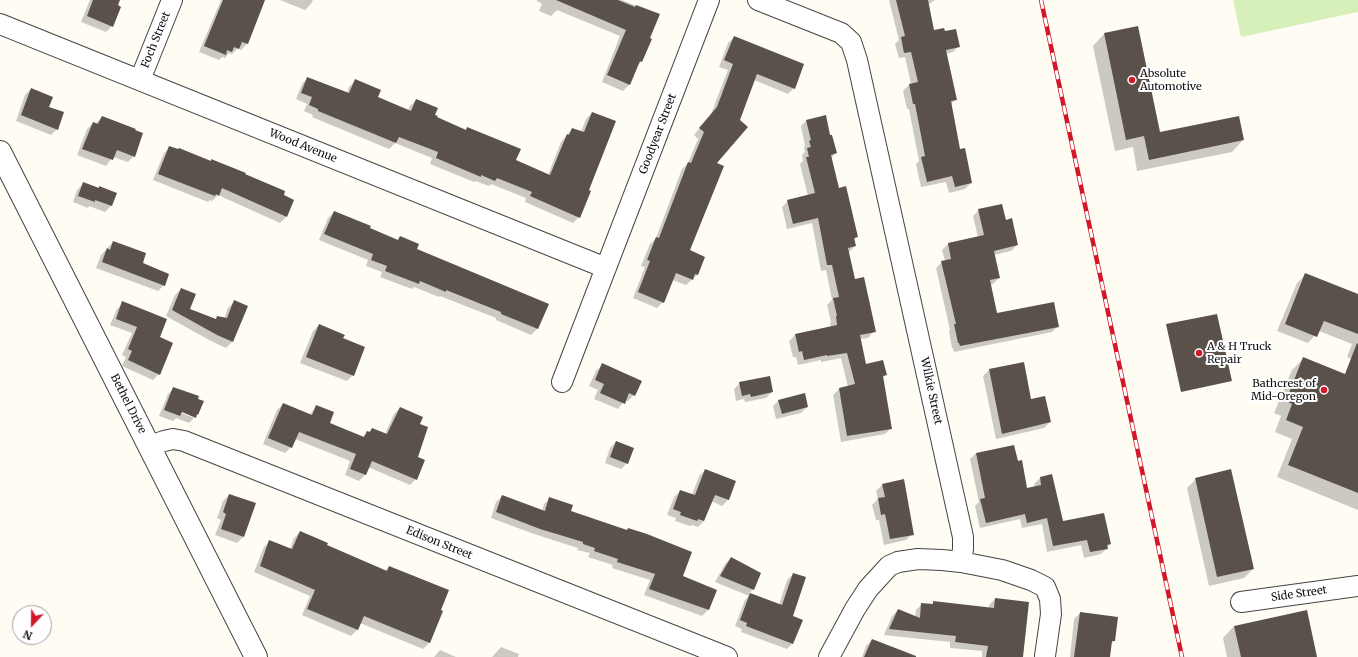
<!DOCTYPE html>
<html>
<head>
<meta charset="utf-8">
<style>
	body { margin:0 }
	#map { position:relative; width:1358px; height:657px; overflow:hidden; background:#fffcf4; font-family:Merriweather,serif }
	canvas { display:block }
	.north { position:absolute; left:12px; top:605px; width:40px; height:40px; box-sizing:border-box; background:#fff; border:1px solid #a0a0a0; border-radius:50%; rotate:202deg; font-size:11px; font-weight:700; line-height:16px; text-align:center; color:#111 }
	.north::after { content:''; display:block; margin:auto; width:14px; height:18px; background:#d21728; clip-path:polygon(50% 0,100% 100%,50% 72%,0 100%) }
</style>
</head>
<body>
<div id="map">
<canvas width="1358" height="657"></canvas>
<div class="north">N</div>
</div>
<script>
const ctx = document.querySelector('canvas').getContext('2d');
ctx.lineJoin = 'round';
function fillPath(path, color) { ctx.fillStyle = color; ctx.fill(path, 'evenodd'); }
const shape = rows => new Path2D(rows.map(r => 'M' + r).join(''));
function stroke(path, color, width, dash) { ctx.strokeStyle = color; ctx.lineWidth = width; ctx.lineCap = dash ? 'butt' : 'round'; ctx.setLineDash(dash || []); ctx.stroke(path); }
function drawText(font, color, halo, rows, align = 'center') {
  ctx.font = font + ' Merriweather,serif'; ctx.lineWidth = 4; ctx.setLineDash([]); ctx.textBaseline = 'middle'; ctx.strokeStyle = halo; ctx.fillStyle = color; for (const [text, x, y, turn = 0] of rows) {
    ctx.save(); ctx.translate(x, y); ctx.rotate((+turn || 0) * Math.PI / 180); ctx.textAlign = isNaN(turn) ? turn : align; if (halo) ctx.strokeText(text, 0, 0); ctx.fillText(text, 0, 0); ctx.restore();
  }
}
fillPath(shape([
	[1233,0,1358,0,1358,12,1241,37]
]), '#d7efb8');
fillPath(shape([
	[90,0,119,0,112,26,106,32,81,22],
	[221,0,264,0,247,44,241,50,238,48,232,54,229,53,225,58,222,57,219,60,199,52],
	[280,0,313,0,311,4,305,10],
	[537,0,622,0,658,15,641,62,637,66,629,85,623,91,602,82,620,36,557,10,551,16,539,11,542,4,537,1],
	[889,0,935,0,928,5,933,31,944,32,959,46,953,52,946,54,956,99,951,104,959,150,971,183,965,189,949,193,946,182,921,187,916,164,919,161,909,109,907,109,903,91,909,85,911,84,905,57,899,58,895,44,899,40],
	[1104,34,1159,133,1243,140,1232,152,1137,171,1133,147,1115,151,1093,46],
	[734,37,794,88,788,94,754,80,716,164,689,251,698,274,686,285,672,280,663,302,657,308,633,298,645,267,641,266,650,244,656,238,682,169,688,163,698,139,694,135,711,114,728,70,719,67,728,43],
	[308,78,347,93,349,87,355,81,377,98,408,111,410,106,416,100,434,116,465,130,467,128,515,161,548,175,561,142,572,129,581,132,586,119,592,113,588,190,579,217,573,223,525,202,526,198,491,184,489,186,475,181,474,182,430,164,432,158,395,143,389,149,312,117,313,115,304,111,307,104,296,99,302,84],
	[31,89,48,107,57,129,51,135,16,121,25,95],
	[102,117,134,156,128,162,113,157,106,166,77,155,87,129,93,123,95,124],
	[807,120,829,137,836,153,831,158,838,189,857,237,854,240,855,246,849,252,854,280,874,331,868,338,860,339,865,365,886,375,882,378,891,428,885,434,841,442,833,395,839,389,848,387,841,358,821,362,821,360,798,365,796,357,793,357,789,341,795,335,831,327,830,323,831,322,827,305,832,300,826,270,821,271,812,223,787,229,782,207,788,201,808,196,800,164,803,161,802,155,805,152,804,148,805,146,801,126],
	[170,147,210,161,212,160,293,200,286,217,280,223,218,195,212,201,210,200,208,202,153,180,164,153],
	[83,184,116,194,111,206,105,212,89,206,88,208,73,202,77,190],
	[979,210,1006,221,1017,245,1011,251,994,255,999,278,993,284,990,285,997,314,1058,326,1052,332,954,352,953,348,952,348,949,331,950,330,936,268,942,262,945,261,942,250,948,244,978,237,973,216],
	[334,212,397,241,400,237,416,249,548,304,537,329,531,335,496,320,496,318,440,296,439,297,414,287,412,289,380,277,382,272,366,266,368,260,319,240,328,218],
	[113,242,164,285,158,291,96,268,101,255],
	[1306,274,1350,292,1351,291,1358,294,1358,362,1347,357,1352,344,1319,331,1308,343,1277,331,1297,283],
	[181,289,189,309,215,320,218,317,224,319,228,308,234,302,232,342,226,348,211,341,166,316,175,295],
	[123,303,158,338,159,374,153,380,122,366,126,357,122,355,132,333,110,325,117,309],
	[319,325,353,375,347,381,300,363,313,331],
	[1304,358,1358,380,1358,510,1277,477,1292,439,1275,432,1281,416,1274,413,1292,370],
	[602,365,634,395,628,401,625,400,618,409,594,399,598,390,589,386,596,371],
	[989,370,1050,422,1044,428,996,439,983,376],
	[740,383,772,392,766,398,745,402,744,399,736,401,734,389],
	[174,388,197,414,195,417,177,410,177,411,194,418,189,423,176,418,173,421,159,416,168,394],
	[779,400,807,407,801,413,776,419,773,406],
	[283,404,309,415,317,406,329,424,362,437,372,429,385,434,394,414,400,408,419,424,416,479,410,485,368,467,365,475,359,481,345,475,350,461,295,439,291,447,285,453,263,444,277,410],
	[616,442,627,463,621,469,605,463,610,448],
	[976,453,1026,490,1035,488,1034,484,1040,478,1062,522,1110,544,1107,548,1101,554,1084,558,1081,545,1047,552,1042,524,1022,528,1020,519,980,528,975,506,979,502,970,459],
	[705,470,735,481,728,500,722,506,711,501,704,521,698,527,692,525,690,526,675,521,676,518,667,515,674,497,680,491,692,495,699,476],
	[1196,479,1253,569,1244,578,1209,586,1187,488],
	[882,485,912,534,906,540,884,545,879,520,876,520,872,505,878,499,876,491],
	[229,495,243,537,237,543,215,535,221,520,217,518,223,501],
	[502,496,542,511,544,504,550,498,570,511,682,576,708,610,702,616,644,595,650,580,612,568,613,565,588,557,590,553,577,550,578,548,534,534,491,518,496,502],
	[300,532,325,546,385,571,389,567,441,611,429,643,423,649,360,623,357,630,351,636,302,615,310,596,254,572,264,547,270,541,290,549,294,538],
	[731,558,753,589,749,594,779,605,787,580,793,574,793,643,787,649,741,632,742,629,735,626,745,600,749,596,715,582,725,564],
	[995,599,1022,657,982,657,982,651,950,648,950,642,884,635,892,616,898,610,915,617,916,610,922,604,931,605,934,602,989,608,989,605],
	[1080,613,1114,641,1110,645,1109,657,1070,657,1074,619],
	[1234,626,1316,657,1227,657,1223,638],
	[872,640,915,657,862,657,866,646],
	[501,647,519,654,518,657,492,657],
	[440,650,456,657,434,657]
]), '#0003');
fillPath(shape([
	[93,0,120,0,118,5,121,7,113,27,87,16],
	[223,0,265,0,248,44,242,42,239,49,234,47,232,52,227,50,226,55,204,46],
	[556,0,618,0,635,7,636,5,660,14,650,38,652,39,642,62,640,61,630,85,607,75,626,30],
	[896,0,928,0,934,30,944,28,945,31,956,29,960,47,946,50,957,100,951,101,960,149,965,148,972,183,955,187,952,176,927,182,921,157,925,156,915,104,913,104,909,84,918,82,911,52,904,53,901,37,905,36],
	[1138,26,1160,132,1239,116,1244,140,1149,160,1144,136,1126,140,1104,33],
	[734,36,804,64,795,89,757,74,740,120,748,127,717,163,724,166,690,250,705,257,698,275,695,274,693,280,676,273,664,303,638,292,650,261,647,260,656,237,659,238,688,162,691,163,704,132,699,128,717,107,733,64,724,60],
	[307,77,349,93,355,79,381,90,378,97,411,111,416,99,438,108,435,115,438,116,437,117,466,130,467,127,521,149,516,160,550,175,567,134,569,135,572,128,584,132,592,112,616,121,589,190,591,191,580,218,530,196,532,192,497,178,495,181,481,175,481,177,436,158,438,152,399,137,396,143,318,111,318,109,309,105,312,97,301,93],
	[31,88,53,97,49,107,64,112,58,130,21,115],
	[826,115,830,135,832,135,837,153,831,155,839,188,846,186,858,237,854,238,856,246,848,248,855,279,864,277,876,332,860,335,866,364,883,360,887,375,883,376,892,429,847,436,839,388,855,384,847,353,827,356,827,355,804,360,802,351,799,352,795,334,837,325,836,316,837,316,833,298,839,297,832,265,827,265,818,218,793,224,787,200,815,193,806,157,809,157,807,148,811,147,809,141,811,140,806,120],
	[102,116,136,129,135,130,143,133,135,157,117,150,113,160,82,149,93,122,98,124],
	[169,146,178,149,179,148,211,161,211,159,246,173,245,174,285,191,284,195,294,200,287,217,222,188,219,196,216,194,215,196,158,174],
	[83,182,99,188,99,186,117,193,112,206,95,200,95,202,78,196],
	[1002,204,1006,220,1012,218,1018,245,994,251,1000,278,990,280,997,313,1054,302,1059,327,960,346,959,343,958,343,954,324,956,324,941,261,951,259,948,243,984,235,978,209],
	[334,211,371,226,370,228,398,240,400,236,419,244,417,249,549,304,538,329,501,314,501,312,446,290,446,292,420,281,419,284,385,271,387,266,371,260,373,254,324,234],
	[113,241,146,253,143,263,169,274,165,286,102,262,107,248,110,250],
	[1305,273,1358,294,1358,334,1324,321,1317,337,1285,324],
	[181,288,196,294,190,309,216,319,217,316,227,318,234,300,248,306,233,342,217,335,172,310],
	[122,301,167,319,160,337,173,343,160,375,128,360,132,351,128,349,137,327,116,319],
	[1217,314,1232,381,1181,392,1166,324],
	[319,324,345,335,343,338,365,347,354,376,306,357],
	[1357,343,1358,344,1358,493,1288,465,1303,427,1286,420,1292,404,1286,401,1303,357,1345,374],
	[1024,362,1031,399,1045,396,1051,422,1002,434,989,369],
	[602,363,642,381,635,396,629,393,625,404,600,393,604,384,595,380],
	[770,376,773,392,751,397,750,394,742,396,739,382],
	[173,387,199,396,198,399,204,401,198,415,197,414,196,418,182,412,180,416,164,410],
	[805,393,808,407,782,414,778,400],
	[283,403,312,415,316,405,334,412,330,423,364,437,367,431,370,432,372,428,387,434,400,407,423,417,420,424,428,427,418,457,425,460,417,480,372,461,366,475,350,469,356,454,299,432,292,448,268,438],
	[616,441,634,448,628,464,610,457],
	[1014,445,1018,461,1022,460,1027,488,1041,485,1040,477,1052,474,1063,521,1104,513,1111,544,1107,545,1108,549,1090,552,1087,540,1053,546,1047,518,1027,523,1025,514,986,523,980,499,985,498,976,453],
	[705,469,736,481,729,500,715,495,704,521,698,519,697,521,680,515,681,512,673,509,680,490,695,495],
	[1231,469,1254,569,1217,577,1195,478],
	[904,479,914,535,890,539,885,514,881,515,878,498,885,497,882,484],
	[229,494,256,503,244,537,221,529,226,514,223,512],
	[502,495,545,511,549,497,573,505,571,511,627,530,628,528,647,534,692,552,683,576,717,590,709,610,649,589,655,574,617,562,618,559,594,551,595,548,583,544,583,542,540,529,496,512],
	[300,531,328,543,327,545,387,571,389,566,449,590,441,610,443,611,430,643,364,616,358,630,307,609,315,590,260,566,269,540,292,549],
	[731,557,761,573,754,590,720,576],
	[793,573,806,577,793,616,803,620,793,644,746,626,747,623,740,620,750,593,782,605],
	[995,598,1029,602,1023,657,986,657,988,646,955,642,956,636,889,629,898,609,920,618,921,603,933,604,933,601,994,608],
	[1307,610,1317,657,1241,657,1234,626],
	[1080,612,1118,617,1115,641,1112,641,1110,657,1074,657],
	[872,639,916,656,916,657,864,657]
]), '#5b514b');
const minor = shape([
	[758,0,841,33,851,42,857,60,963,537,963,549,961,562,942,560,918,559,898,562,889,566,868,589,855,609,829,657],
	[0,24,606,268],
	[140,80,172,0],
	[562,382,709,0],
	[150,446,164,441,173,439,184,441,727,657],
	[961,562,1002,570,1031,580,1045,587,1050,599,1051,614,1045,656],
	[1241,602,1358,586]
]);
const tertiary = shape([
	[0,152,256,657]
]);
stroke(minor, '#444', 22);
stroke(tertiary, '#444', 24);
stroke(minor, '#fff', 20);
stroke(tertiary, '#fff', 22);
const rail = shape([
	[1041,0,1182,657]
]);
stroke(rail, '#d21728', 4.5);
stroke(rail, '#fff', 3, [9]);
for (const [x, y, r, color] of [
	[1132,80,4,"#d21728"],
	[1199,353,4,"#d21728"],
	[1324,390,4,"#d21728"]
]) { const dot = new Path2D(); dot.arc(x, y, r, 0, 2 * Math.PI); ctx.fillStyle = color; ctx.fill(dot); stroke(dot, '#fff', 1.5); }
drawText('11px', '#111', '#fff', [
	["Foch Street",156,40,-68],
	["Goodyear Street",658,134,-69],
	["Wood Avenue",303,146,22],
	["Wilkie Street",931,391,78],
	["Bethel Drive",128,404,63],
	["Edison Street",439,543,22],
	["Side Street",1299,594,-8]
]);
drawText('11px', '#111', '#fff', [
	["Absolute",1140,74],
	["Automotive",1140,87],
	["A & H Truck",1207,347],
	["Repair",1207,360],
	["Bathcrest of",1316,384,"right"],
	["Mid-Oregon",1316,397,"right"]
], 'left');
</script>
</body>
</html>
